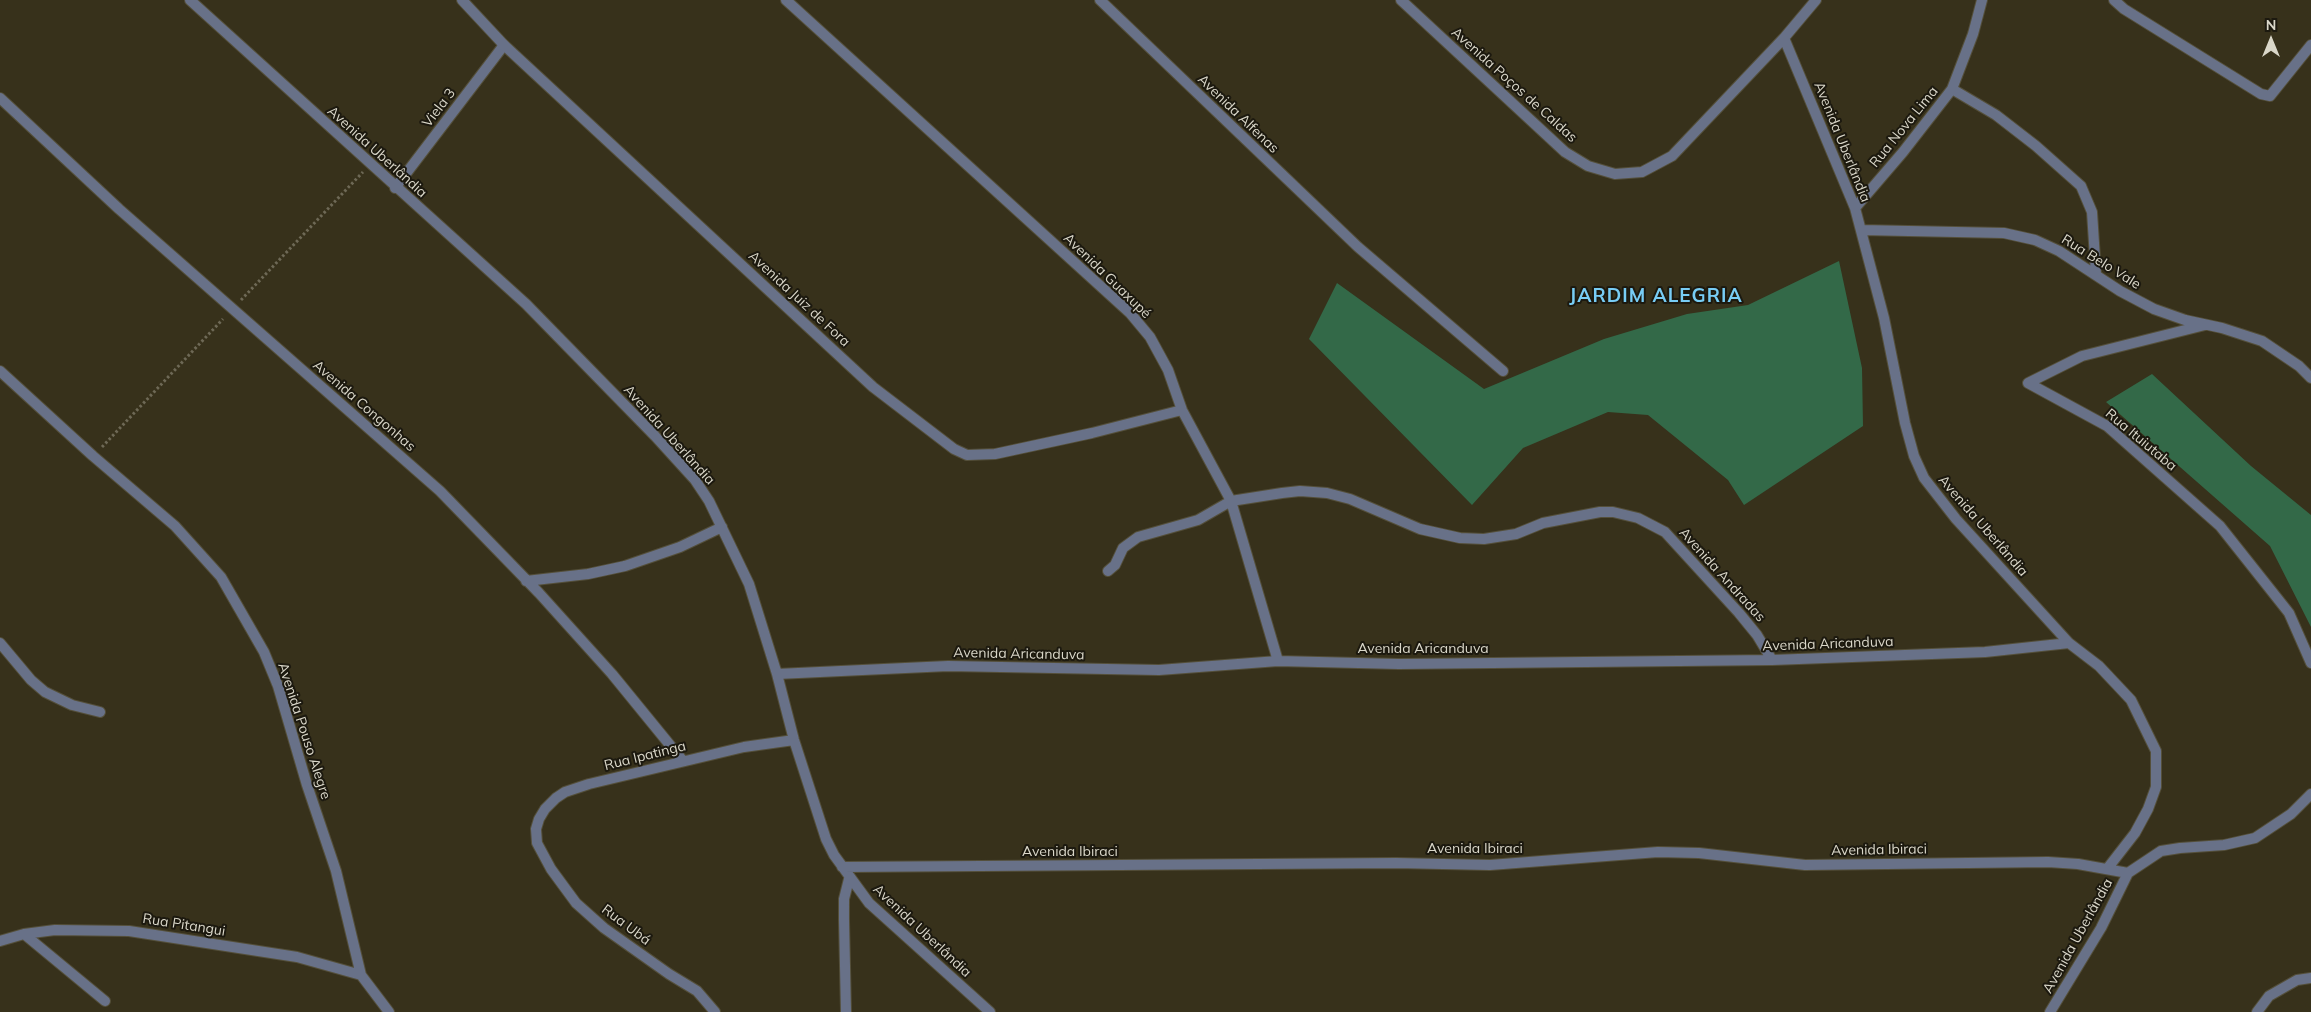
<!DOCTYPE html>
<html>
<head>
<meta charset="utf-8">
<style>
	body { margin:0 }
	#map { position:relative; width:2311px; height:1012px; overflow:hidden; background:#37311b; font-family:Mulish,sans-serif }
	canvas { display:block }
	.north { position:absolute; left:2246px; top:15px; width:50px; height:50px; -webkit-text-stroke:4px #1c190f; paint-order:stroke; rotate:0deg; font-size:14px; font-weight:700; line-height:20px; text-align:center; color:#dad7c9 }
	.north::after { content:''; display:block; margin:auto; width:18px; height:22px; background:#dad7c9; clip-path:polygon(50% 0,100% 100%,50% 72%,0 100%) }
</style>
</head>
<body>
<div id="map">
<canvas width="2311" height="1012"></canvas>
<div class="north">N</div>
</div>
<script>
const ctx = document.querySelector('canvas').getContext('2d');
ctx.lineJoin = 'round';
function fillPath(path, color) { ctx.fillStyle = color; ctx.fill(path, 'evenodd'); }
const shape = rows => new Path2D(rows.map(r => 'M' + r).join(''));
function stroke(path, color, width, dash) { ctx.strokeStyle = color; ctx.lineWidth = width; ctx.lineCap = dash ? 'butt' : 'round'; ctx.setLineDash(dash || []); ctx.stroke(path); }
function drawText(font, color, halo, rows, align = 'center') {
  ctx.font = font + ' Mulish,sans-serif'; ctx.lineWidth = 4; ctx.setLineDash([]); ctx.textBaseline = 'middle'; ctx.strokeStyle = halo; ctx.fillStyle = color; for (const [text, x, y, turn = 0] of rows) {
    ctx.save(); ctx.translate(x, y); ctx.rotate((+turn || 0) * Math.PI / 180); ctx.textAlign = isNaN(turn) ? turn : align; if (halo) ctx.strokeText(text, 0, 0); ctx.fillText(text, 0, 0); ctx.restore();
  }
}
fillPath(shape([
	[1839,261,1862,368,1863,426,1744,505,1728,480,1648,415,1608,412,1523,448,1472,505,1309,339,1337,283,1484,389,1604,339,1687,314,1748,305],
	[2152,374,2251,466,2311,515,2311,627,2270,546,2106,402]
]), '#336948');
const lane = shape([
	[395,188,504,45]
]);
const street = shape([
	[190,0,526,304,655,436,695,480,709,501,749,584,777,674,794,740,826,839,834,855,869,903,990,1012],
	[462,0,504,45,873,387,954,449,967,455,995,454,1092,433,1182,410],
	[786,0,1130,313,1150,337,1168,370,1182,410,1231,501,1278,661],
	[1100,0,1358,247,1503,371],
	[1401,0,1565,152,1588,166,1615,174,1642,172,1672,156,1784,38,1816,0],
	[2114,0,2124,9,2261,94,2270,96,2311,45],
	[1784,38,1855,208,1884,318,1905,423,1914,456,1924,478,1956,519,2069,643,2099,666,2131,700,2156,751,2156,787,2148,809,2135,833,2107,869],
	[1952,89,1996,115,2036,146,2081,186,2092,212,2096,274],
	[0,98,119,209,440,491,539,593,612,674,683,761],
	[1855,208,1903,152,1952,89,1973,34,1982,0],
	[1861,230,2004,233,2035,240,2059,251,2120,291,2154,309,2185,320,2222,328,2262,341,2299,366,2311,378],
	[2205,325,2082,356,2028,383,2107,426,2220,526,2289,613,2311,663],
	[0,371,93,456,175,526,221,577,264,652,278,686,307,785,336,871,361,975,389,1012],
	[1108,571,1115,565,1123,548,1138,537,1198,520,1231,501,1282,493,1300,491,1327,493,1350,499,1420,529,1460,538,1484,539,1516,534,1543,523,1600,512,1613,512,1638,518,1665,532,1739,613,1757,635,1772,660],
	[526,581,588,574,625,566,680,547,722,527],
	[0,643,31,680,45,692,72,705,100,712],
	[777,674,948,666,1159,670,1278,661,1399,664,1772,660,1985,652,2069,643],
	[842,867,1396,863,1490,865,1658,852,1699,853,1805,865,2048,862,2078,864,2128,873,2161,851,2180,848,2224,845,2255,838,2291,814,2311,794],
	[24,934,105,1001],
	[0,941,24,934,55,930,129,931,297,957,361,975],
	[715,1012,697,991,669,974,604,928,576,903,551,869,537,843,536,829,539,819,545,809,556,798,565,792,589,784,744,747,794,740],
	[846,1012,844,920,844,899,849,879],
	[2050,1012,2101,928,2128,873],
	[2257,1012,2269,996,2297,980,2311,978]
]);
stroke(lane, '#544f3a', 12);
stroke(street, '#544f3a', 12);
stroke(shape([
	[241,300,363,172],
	[102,447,223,319]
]), '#6e6956', 3, [2.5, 2.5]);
stroke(lane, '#687188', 10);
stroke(street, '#687188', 10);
drawText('14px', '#dad7c9', '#1c190f', [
	["Avenida Poços de Caldas",1514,85,42],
	["Viela 3",439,108,-53],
	["Avenida Alfenas",1238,114,44],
	["Rua Nova Lima",1904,127,-51],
	["Avenida Uberlândia",1842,142,68],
	["Avenida Uberlândia",377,152,42],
	["Rua Belo Vale",2101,262,32],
	["Avenida Guaxupé",1107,276,44],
	["Avenida Juiz de Fora",799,299,43],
	["Avenida Congonhas",364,406,41],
	["Avenida Uberlândia",669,435,48],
	["Rua Ituiutaba",2141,440,40],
	["Avenida Uberlândia",1983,526,49],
	["Avenida Andradas",1722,575,48],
	["Avenida Aricanduva",1828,644,-2],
	["Avenida Aricanduva",1423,649],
	["Avenida Aricanduva",1019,654,1],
	["Avenida Pouso Alegre",304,731,72],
	["Rua Ipatinga",645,756,-14],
	["Avenida Ibiraci",1475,849],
	["Avenida Ibiraci",1879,850,-1],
	["Avenida Ibiraci",1070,852],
	["Rua Pitangui",184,925,9],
	["Rua Ubá",626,925,37],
	["Avenida Uberlândia",922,931,43],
	["Avenida Uberlândia",2078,936,-61]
]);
ctx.letterSpacing = '1px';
drawText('bold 19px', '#78cdf5', '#1c190f', [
	["JARDIM ALEGRIA",1656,296]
]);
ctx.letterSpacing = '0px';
</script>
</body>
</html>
